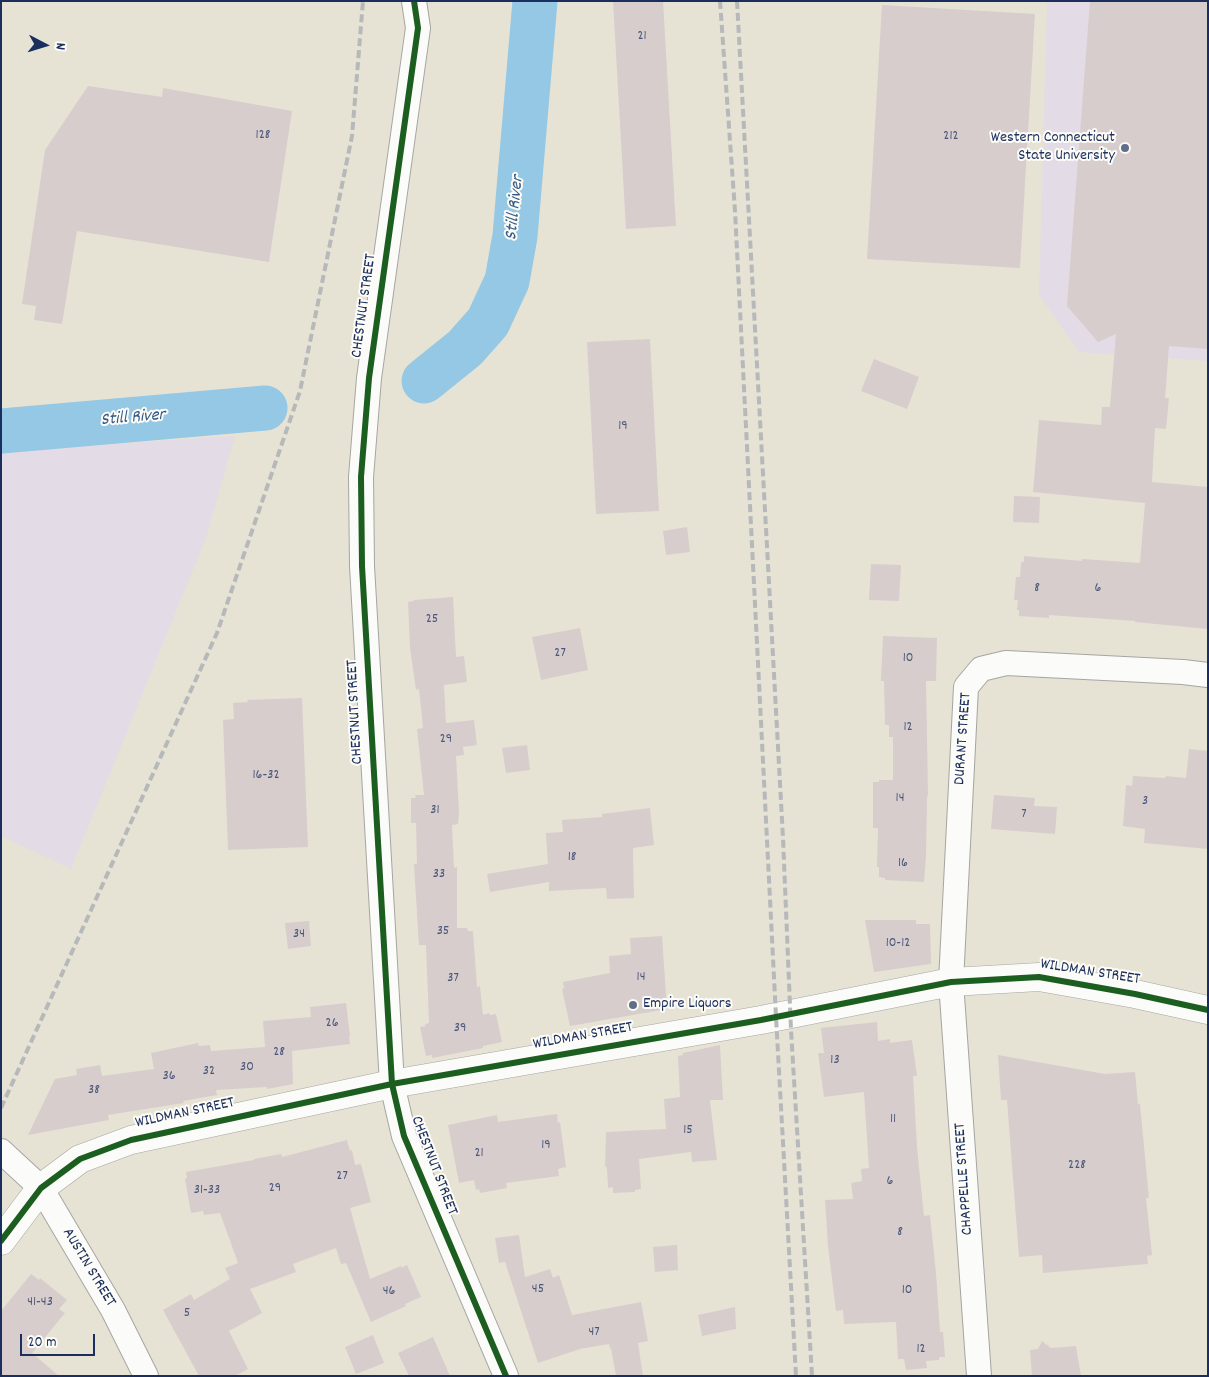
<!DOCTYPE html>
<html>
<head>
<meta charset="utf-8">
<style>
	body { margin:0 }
	#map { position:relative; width:1209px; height:1377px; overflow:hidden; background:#e6e3d4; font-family:Dekko,sans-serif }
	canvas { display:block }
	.frame { position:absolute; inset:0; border:2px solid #1b2f5e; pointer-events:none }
	.north { position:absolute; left:20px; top:20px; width:50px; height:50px; -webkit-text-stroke:4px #fdfcf7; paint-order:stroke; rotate:95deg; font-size:14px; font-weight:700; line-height:20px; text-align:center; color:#1b2f5e }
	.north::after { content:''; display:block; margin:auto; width:18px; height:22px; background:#1b2f5e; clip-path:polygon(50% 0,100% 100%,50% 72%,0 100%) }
	.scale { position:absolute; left:20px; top:1334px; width:75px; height:22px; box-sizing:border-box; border:2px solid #1b2f5e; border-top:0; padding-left:6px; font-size:15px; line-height:18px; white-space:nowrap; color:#1b2f5e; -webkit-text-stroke:4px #fdfcf7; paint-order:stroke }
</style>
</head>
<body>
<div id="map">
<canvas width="1209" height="1377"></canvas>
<div class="frame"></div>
<div class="north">N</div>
<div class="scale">20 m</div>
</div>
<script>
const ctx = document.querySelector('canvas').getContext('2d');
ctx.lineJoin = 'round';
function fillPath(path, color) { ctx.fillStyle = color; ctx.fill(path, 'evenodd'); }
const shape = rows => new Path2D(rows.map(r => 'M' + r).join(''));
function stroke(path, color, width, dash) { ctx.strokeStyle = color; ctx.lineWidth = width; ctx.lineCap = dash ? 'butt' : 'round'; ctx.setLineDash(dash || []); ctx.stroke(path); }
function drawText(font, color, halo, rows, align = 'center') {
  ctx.font = font + ' Dekko,sans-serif'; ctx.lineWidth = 4; ctx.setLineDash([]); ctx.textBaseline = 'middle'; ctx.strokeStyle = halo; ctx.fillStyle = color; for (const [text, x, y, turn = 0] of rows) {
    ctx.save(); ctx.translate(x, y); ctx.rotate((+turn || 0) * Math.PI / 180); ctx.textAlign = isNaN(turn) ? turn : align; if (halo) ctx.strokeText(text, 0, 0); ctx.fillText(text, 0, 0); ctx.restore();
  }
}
fillPath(shape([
	[1047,1,1208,1,1208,361,1079,352,1039,295],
	[235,436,206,538,71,869,1,836,1,451]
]), '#e3dbe5');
stroke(shape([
	[424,381,465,348,488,322,507,281,515,236,535,1],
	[1,431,265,408]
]), '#94c8e4', 45);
fillPath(shape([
	[613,1,663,1,676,226,626,229],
	[1090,1,1208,1,1208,349,1169,346,1165,398,1169,398,1166,429,1155,428,1152,482,1208,487,1208,629,1135,622,1135,621,1049,615,1049,618,1019,616,1019,610,1017,610,1018,600,1014,600,1016,577,1020,577,1021,562,1024,562,1024,556,1082,561,1082,559,1140,563,1145,503,1033,492,1039,420,1101,425,1102,407,1110,407,1116,334,1098,342,1067,306],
	[882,5,1035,14,1020,268,867,259],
	[88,86,162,97,163,88,292,111,269,262,77,231,62,324,34,320,36,306,22,304,45,150],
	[650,339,659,511,596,514,587,342],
	[874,359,919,377,907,409,861,391],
	[1014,496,1040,497,1039,523,1013,522],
	[687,527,690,552,666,555,663,531],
	[871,564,901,565,899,601,869,600],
	[453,597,456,657,464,656,467,682,444,685,446,723,474,720,477,745,463,747,464,755,456,756,459,812,458,824,452,825,454,868,457,867,457,928,467,928,468,931,473,931,477,987,480,986,483,1015,489,1013,490,1015,496,1014,502,1042,483,1046,483,1048,432,1058,432,1055,426,1056,420,1027,426,1026,425,1024,429,1023,426,945,419,945,414,864,417,864,416,823,411,823,411,798,416,798,415,795,424,795,417,729,423,728,419,689,416,690,410,648,408,602,414,601,414,600],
	[580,628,588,670,541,680,532,637],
	[883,636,937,638,936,681,926,681,928,796,927,797,926,856,924,882,885,880,885,878,879,877,879,867,877,867,878,828,873,828,873,782,879,782,879,780,893,780,893,737,889,737,889,725,885,725,884,681,881,681],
	[302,698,308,847,228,850,223,720,234,719,233,703,248,702,247,700],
	[527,745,530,770,506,773,502,748],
	[1189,749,1208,751,1208,849,1144,843,1145,829,1123,826,1126,785,1132,786,1133,776,1165,778,1166,776,1186,778],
	[994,795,1035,798,1034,806,1057,807,1055,834,991,829],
	[650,808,654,845,633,848,634,898,607,899,606,888,549,891,549,882,490,892,487,874,548,864,546,833,563,832,562,820,602,817,602,814],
	[865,920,916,920,916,924,930,924,931,964,874,972],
	[309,921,311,946,288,949,285,923],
	[662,936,667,1009,570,1026,562,989,564,988,563,982,610,973,609,956,631,954,630,938],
	[346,1003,350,1036,349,1037,350,1044,292,1051,293,1084,267,1089,267,1087,216,1090,217,1095,183,1101,184,1103,108,1115,109,1120,28,1135,55,1079,77,1075,76,1069,100,1065,102,1076,154,1069,151,1053,198,1043,199,1046,210,1045,211,1051,265,1047,263,1021,311,1017,310,1007],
	[877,1022,878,1041,890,1039,890,1043,912,1040,917,1076,913,1076,917,1147,924,1216,930,1215,936,1273,940,1332,943,1332,945,1357,939,1357,939,1360,926,1361,927,1368,906,1370,904,1359,898,1359,896,1322,844,1324,843,1310,836,1311,828,1246,825,1200,853,1199,851,1183,862,1181,861,1169,869,1168,864,1092,824,1097,818,1053,824,1053,821,1028],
	[720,1045,723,1100,710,1100,717,1160,692,1162,691,1152,639,1159,641,1189,635,1190,635,1192,613,1193,613,1187,608,1188,607,1168,605,1166,606,1132,666,1129,664,1099,680,1097,678,1056,683,1055,683,1053],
	[998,1055,1105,1074,1135,1072,1138,1104,1140,1104,1149,1198,1146,1198,1152,1255,1147,1256,1148,1264,1043,1273,1042,1255,1019,1257,1007,1100,1001,1100],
	[557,1114,558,1123,560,1122,566,1167,558,1169,559,1176,506,1183,507,1188,480,1193,479,1189,476,1190,474,1180,459,1183,448,1125,497,1115,498,1122],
	[347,1140,350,1151,352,1150,355,1165,361,1164,371,1202,350,1208,370,1279,401,1266,401,1268,407,1265,421,1297,405,1304,406,1306,371,1322,346,1263,341,1264,336,1248,293,1264,296,1272,250,1289,262,1313,229,1331,248,1369,235,1376,199,1376,163,1310,191,1294,194,1300,230,1279,225,1268,238,1263,220,1213,204,1215,203,1211,191,1213,185,1179,187,1178,186,1172,254,1160,254,1159,281,1154,282,1157],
	[519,1235,525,1277,550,1269,553,1278,559,1275,572,1315,641,1302,648,1341,638,1343,643,1376,616,1376,611,1348,610,1349,609,1344,580,1349,538,1363,505,1262,499,1263,495,1238],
	[677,1245,678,1270,655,1272,653,1247],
	[31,1274,39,1280,40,1278,67,1300,59,1309,65,1313,32,1353,59,1376,1,1376,1,1311],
	[735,1307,736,1329,702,1336,698,1315],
	[373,1335,384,1363,356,1374,345,1347],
	[433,1337,450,1376,409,1376,398,1353],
	[1042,1341,1051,1348,1076,1346,1081,1376,1032,1376,1030,1350,1038,1349]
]), '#d7cdcd');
const minor = shape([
	[414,1,418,28,369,378,361,477,362,566,392,1084,404,1136,506,1376],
	[1,1151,41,1188,113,1310,146,1376],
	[979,1376,951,982,966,687,981,669,1006,663,1183,672,1208,675]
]);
const tertiary = shape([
	[1,1241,41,1188,80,1159,131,1140,392,1084,761,1020,951,982,1039,977,1135,994,1208,1010]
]);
stroke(minor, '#a5a5a2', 26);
stroke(tertiary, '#a5a5a2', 29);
stroke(minor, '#fbfbf9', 24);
stroke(tertiary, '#fbfbf9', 28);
stroke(shape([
	[720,1,735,211,776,1017,796,1376],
	[737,1,783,838,791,1030,812,1376],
	[1,1108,217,633,300,391,352,136,363,1]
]), '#b6b8ba', 4, [8, 4]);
stroke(shape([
	[414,1,418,28,369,378,361,477,362,566,392,1084,404,1136,506,1376],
	[1,1241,41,1188,80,1159,131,1140,392,1084,761,1020,951,982,1039,977,1135,994,1208,1010]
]), '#1b5e20', 6);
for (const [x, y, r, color] of [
	[1125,148,5,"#626e87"],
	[633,1005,5,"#626e87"]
]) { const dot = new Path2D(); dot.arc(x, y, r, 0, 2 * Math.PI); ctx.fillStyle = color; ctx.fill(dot); stroke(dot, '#fdfcf7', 2); }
drawText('14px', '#4a567a', null, [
	["21",642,37],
	["128",263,136],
	["212",951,137],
	["19",623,427],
	["8",1037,589],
	["6",1098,589],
	["25",432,620],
	["27",560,654],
	["10",908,659],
	["12",908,728],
	["29",446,740],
	["16-32",266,776],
	["14",900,799],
	["3",1145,802],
	["31",435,811],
	["7",1024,815],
	["18",572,858],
	["16",903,864],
	["33",439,875],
	["35",443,932],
	["34",299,935],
	["10-12",898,944],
	["14",641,978],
	["37",453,979],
	["26",332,1024],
	["39",460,1029],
	["28",279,1053],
	["13",835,1061],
	["30",247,1068],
	["32",209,1072],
	["36",169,1077],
	["38",94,1091],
	["11",893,1120],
	["15",688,1131],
	["19",546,1146],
	["21",479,1154],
	["228",1077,1166],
	["27",342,1177],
	["6",890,1182],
	["29",275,1189],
	["31-33",207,1191],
	["8",900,1233],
	["45",538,1290],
	["10",907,1291],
	["46",389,1292],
	["41-43",40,1303],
	["5",187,1314],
	["47",594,1333],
	["12",921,1350]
]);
drawText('16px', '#1b2f5e', '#fdfcf7', [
	["Western Connecticut",1115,139],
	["State University",1115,157],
	["Empire Liquors",643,1005,"left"]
], 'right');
drawText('16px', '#1b2f5e', '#fdfcf7', [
	["CHESTNUT STREET",365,306,-82],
	["CHESTNUT STREET",356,712,-93],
	["DURANT STREET",964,739,-86],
	["WILDMAN STREET",1090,973,9],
	["WILDMAN STREET",583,1037,-10],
	["WILDMAN STREET",185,1114,-12],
	["CHESTNUT STREET",433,1166,69],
	["CHAPPELLE STREET",965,1179,-94],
	["AUSTIN STREET",88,1268,59]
]);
drawText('italic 18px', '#355a88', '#fdfcf7', [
	["Still River",516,208,-84],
	["Still River",133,419,-5]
]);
</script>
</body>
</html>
